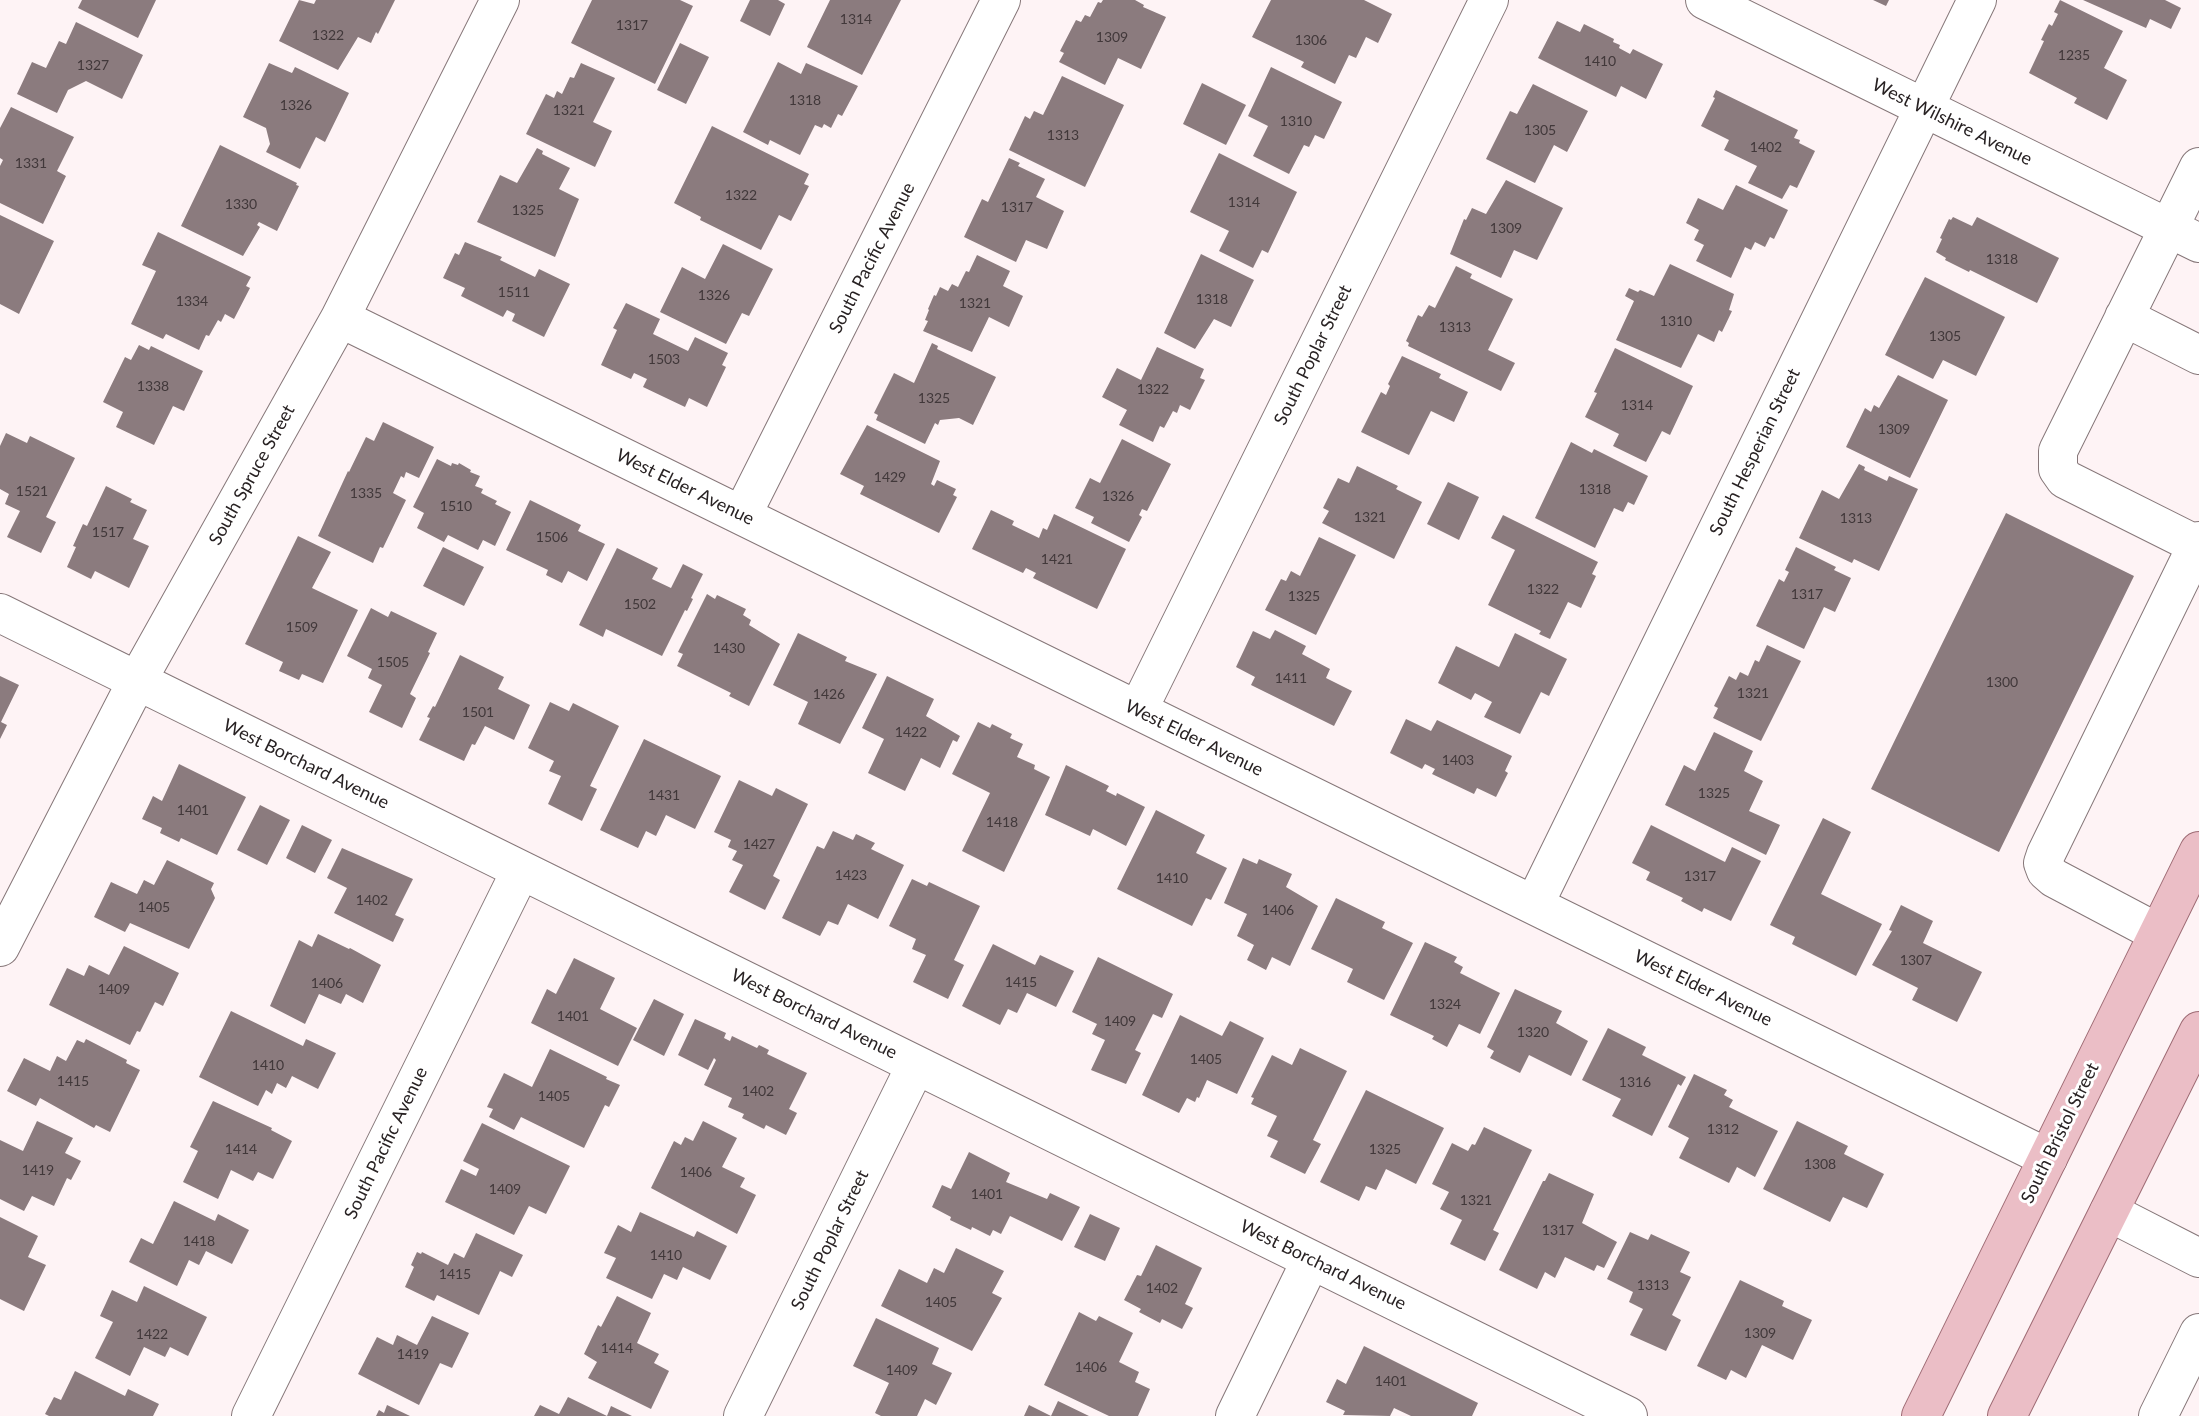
<!DOCTYPE html>
<html>
<head>
<meta charset="utf-8">
<style>
	body { margin:0 }
	canvas { display:block; background:#fef3f5 }
</style>
</head>
<body>
<canvas width="2199" height="1416"></canvas>
<script>
const ctx = document.querySelector('canvas').getContext('2d');
ctx.lineJoin = 'round';
function fillPath(path, color) { ctx.fillStyle = color; ctx.fill(path, 'evenodd'); }
const shape = rows => new Path2D(rows.map(r => 'M' + r).join(''));
function stroke(path, color, width, dash) { ctx.strokeStyle = color; ctx.lineWidth = width; ctx.lineCap = dash ? 'butt' : 'round'; ctx.setLineDash(dash || []); ctx.stroke(path); }
function drawText(font, color, halo, rows, align = 'center') {
  ctx.font = font + ' Lato,sans-serif'; ctx.lineWidth = 6; ctx.setLineDash([]); ctx.textBaseline = 'middle'; ctx.strokeStyle = halo; ctx.fillStyle = color; for (const [text, x, y, turn = 0] of rows) {
    ctx.save(); ctx.translate(x, y); ctx.rotate((+turn || 0) * Math.PI / 180); ctx.textAlign = isNaN(turn) ? turn : align; if (halo) ctx.strokeText(text, 0, 0); ctx.fillText(text, 0, 0); ctx.restore();
  }
}
fillPath(shape([
	[82,0,156,0,138,38,78,8],
	[299,0,314,4,316,0,395,0,378,34,376,32,371,43,358,37,338,70,279,41],
	[592,0,680,0,693,6,655,84,571,43],
	[750,0,778,0,785,4,770,36,740,21],
	[830,0,901,0,862,75,807,47],
	[1103,0,1135,0,1144,5,1143,7,1166,17,1141,69,1118,58,1105,85,1059,62,1064,53,1060,51,1076,20,1081,22,1085,15,1090,17,1098,2,1101,3],
	[1271,0,1364,0,1392,14,1378,43,1366,37,1356,58,1349,55,1335,84,1301,67,1304,62,1252,37],
	[1873,0,1889,0,1886,6],
	[2060,0,2123,31,2104,68,2127,80,2107,120,2074,103,2077,98,2029,73,2044,41,2041,40,2049,24,2052,26,2058,14,2054,12],
	[2083,0,2165,0,2181,8,2171,29,2150,19,2146,28],
	[1557,21,1580,32,1584,24,1614,39,1613,42,1620,45,1619,48,1630,54,1633,49,1663,64,1646,99,1621,86,1616,97,1538,58],
	[76,22,143,55,122,99,86,81,68,90,57,113,17,94,32,62,46,68,59,41,66,44],
	[680,43,709,57,686,104,657,90],
	[778,62,801,74,806,63,858,86,842,116,838,114,831,128,824,124,822,128,815,125,800,155,770,140,768,145,743,132],
	[269,63,292,73,295,67,349,93,325,142,316,137,300,169,266,152,270,144,266,128,243,117],
	[581,63,615,78,593,122,612,131,595,167,526,134,546,94,554,98,557,91,562,94,570,77,574,78],
	[1271,67,1342,102,1324,139,1315,135,1309,147,1304,145,1289,174,1253,156,1268,126,1248,116],
	[1062,76,1124,105,1085,187,1009,150,1025,116,1030,119,1034,111,1043,115],
	[1202,83,1246,105,1226,145,1183,124],
	[1533,84,1588,111,1567,152,1554,145,1535,183,1486,159,1510,111,1517,114],
	[1716,90,1798,130,1794,138,1800,140,1799,143,1815,151,1797,188,1790,185,1782,199,1748,183,1757,166,1724,150,1729,140,1701,126,1715,98,1713,97],
	[11,107,74,137,57,171,66,176,43,224,0,203,0,166,3,160,0,158,0,128],
	[712,126,809,174,804,184,809,186,791,221,779,215,761,250,700,220,701,217,674,203],
	[220,145,297,183,296,185,299,186,277,231,259,222,257,225,260,227,243,256,181,226],
	[537,148,543,151,542,154,570,168,559,189,579,199,555,257,477,222,500,175,517,183],
	[1219,153,1297,192,1268,253,1262,250,1253,268,1219,251,1229,231,1190,212],
	[1009,158,1020,163,1018,166,1045,179,1036,197,1064,211,1047,249,1026,240,1016,262,964,237,982,199,988,202],
	[1506,180,1563,208,1537,260,1514,250,1501,278,1450,254,1464,219,1466,220,1472,208,1486,214],
	[1736,185,1788,210,1774,239,1770,237,1765,247,1755,242,1751,250,1745,247,1731,278,1696,261,1704,245,1694,240,1699,230,1686,223,1698,198,1723,210],
	[0,215,54,241,19,314,0,304],
	[1953,217,1972,226,1977,217,2059,258,2037,303,1970,270,1969,272,1945,260,1946,258,1936,252,1942,239,1940,238,1949,219,1951,220],
	[158,232,251,277,246,286,250,288,234,319,225,314,221,322,218,320,209,336,206,335,199,350,166,334,163,339,131,324,156,271,142,265],
	[465,242,502,257,500,260,535,277,539,269,570,284,544,337,512,321,515,314,507,310,503,317,461,296,465,288,443,278,455,253,459,255],
	[723,244,773,269,749,316,742,313,726,344,660,312,682,267,705,279],
	[1201,254,1254,280,1231,327,1214,319,1195,349,1164,333],
	[977,255,1010,271,1003,286,1023,296,1009,327,989,317,972,352,923,331,928,321,925,320,929,310,928,309,934,295,936,296,940,287,948,291,952,284,958,287,966,271,969,272],
	[1670,264,1734,294,1729,310,1732,311,1722,332,1719,330,1714,342,1698,334,1681,368,1616,340,1634,301,1625,296,1629,288,1638,292,1640,290,1654,296],
	[1456,266,1472,274,1470,278,1513,299,1488,350,1515,363,1501,391,1408,346,1409,343,1406,341,1418,315,1422,317,1429,305,1435,308],
	[1925,277,2005,317,1976,376,1943,360,1933,379,1885,355],
	[626,303,660,319,653,334,688,351,695,337,728,353,722,365,726,367,707,407,689,398,685,407,643,387,647,379,634,373,631,379,601,365,617,330,613,328],
	[932,343,938,346,937,349,996,377,973,425,959,418,940,420,938,425,935,423,925,444,876,420,878,415,874,413,894,373,914,383],
	[139,345,149,350,151,346,203,371,184,411,173,406,154,445,116,427,123,412,103,402,125,357,131,360],
	[1157,347,1204,369,1200,378,1205,380,1190,410,1180,405,1177,413,1173,411,1164,428,1160,426,1153,442,1119,425,1127,410,1102,397,1117,368,1141,380],
	[1615,348,1693,386,1670,435,1662,431,1646,462,1613,446,1619,434,1585,417,1597,393,1594,392],
	[1402,356,1441,374,1439,378,1468,392,1454,422,1431,411,1409,455,1361,432,1381,392,1386,395,1390,386,1388,384],
	[1898,375,1948,400,1910,478,1846,447,1865,408,1871,412,1874,405,1879,408],
	[383,422,434,447,419,478,406,472,404,478,401,476,393,493,406,500,383,548,380,547,373,563,318,536,348,471,349,472,366,437,374,441],
	[867,425,940,461,931,484,934,486,937,480,956,489,953,495,957,497,939,533,860,494,864,486,840,474],
	[6,433,27,443,30,436,75,458,46,517,56,522,41,553,7,537,20,511,5,504,9,494,0,489,0,446],
	[1122,439,1171,464,1147,511,1142,509,1139,515,1142,517,1129,542,1091,523,1094,517,1075,508,1090,478,1100,483],
	[1571,442,1592,453,1594,449,1648,476,1634,505,1628,502,1623,512,1614,508,1595,548,1535,518],
	[437,459,451,466,452,463,458,465,459,463,471,470,470,472,480,476,475,486,483,489,481,493,497,501,495,504,511,512,495,546,483,540,478,550,448,535,444,542,417,528,424,513,413,507],
	[1859,464,1865,467,1864,470,1887,481,1889,476,1918,489,1879,571,1854,559,1852,563,1799,538,1822,490,1839,499],
	[1357,466,1398,486,1396,489,1422,502,1394,559,1322,523,1329,511,1323,508,1338,478,1349,483],
	[1448,482,1479,497,1459,540,1427,524],
	[106,486,132,499,130,502,147,510,133,539,149,546,129,588,95,571,91,579,67,567,76,547,73,546,83,524,87,526],
	[530,500,581,525,578,531,605,544,587,581,568,571,562,583,546,575,548,570,506,550],
	[991,510,1014,521,1012,525,1039,538,1043,528,1047,530,1054,514,1126,549,1097,609,1033,578,1036,573,1026,568,1023,573,972,549],
	[2006,513,2134,576,1999,852,1871,789],
	[1503,515,1598,562,1592,574,1596,576,1581,608,1568,602,1550,639,1539,634,1541,631,1488,605,1515,550,1491,538],
	[298,536,331,552,312,588,358,610,323,683,302,674,299,680,279,671,283,662,245,644],
	[1319,537,1356,555,1316,635,1265,610,1281,579,1286,581,1291,571,1300,576],
	[443,547,484,567,464,606,423,586],
	[1796,547,1836,567,1834,570,1851,578,1835,612,1824,607,1804,649,1756,626,1779,579,1784,582,1789,572,1785,570],
	[617,548,658,568,652,579,671,588,683,564,703,574,691,598,693,599,687,611,685,610,662,656,606,629,603,637,579,625],
	[707,594,715,599,717,595,746,609,743,615,751,620,749,625,780,644,749,706,729,696,731,693,677,666,683,654,678,652],
	[371,608,388,617,391,611,437,633,428,652,430,653,410,694,416,698,402,728,369,712,382,685,368,678,372,669,347,656],
	[1275,630,1306,646,1302,654,1330,669,1326,678,1352,691,1334,726,1251,685,1255,677,1236,667,1253,631,1270,639],
	[798,633,847,657,845,661,877,674,840,744,798,724,808,702,773,685],
	[1515,633,1567,659,1549,696,1541,692,1520,734,1484,717,1492,702,1475,693,1471,700,1438,683,1456,646,1499,667],
	[1767,645,1801,661,1761,741,1713,718,1718,708,1714,706,1729,676,1736,680,1740,672,1748,676,1755,660,1759,662],
	[460,655,504,677,498,689,530,705,514,740,485,726,475,745,472,744,464,761,419,740,430,718,427,717,433,706,435,707],
	[0,676,19,685,1,722,7,725,0,739],
	[887,676,934,699,926,716,960,736,957,742,953,740,940,768,921,758,905,791,868,773,884,739,862,728],
	[550,702,569,711,573,703,619,726,590,786,597,789,582,821,548,804,561,776,549,771,554,761,528,748],
	[1406,719,1431,731,1437,720,1512,756,1505,771,1508,773,1496,797,1477,788,1474,794,1432,774,1435,769,1425,764,1422,769,1390,753],
	[978,722,990,728,992,724,1012,734,1010,738,1023,744,1017,757,1035,765,1034,769,1050,777,1004,872,962,851,990,793,952,774],
	[1714,732,1753,751,1744,771,1763,781,1749,811,1780,825,1766,855,1665,805,1684,765,1695,771],
	[644,739,721,776,695,829,666,815,656,836,646,831,638,848,600,830],
	[179,764,246,797,217,855,181,838,179,842,160,833,162,828,142,819,153,796,162,801],
	[1066,765,1109,786,1106,791,1116,796,1117,793,1145,807,1126,846,1093,829,1090,836,1045,815],
	[739,780,772,796,776,788,808,804,773,876,780,880,765,910,729,892,743,865,732,860,737,851,728,847,731,840,714,832],
	[260,805,290,820,267,865,237,850],
	[1156,810,1205,835,1196,853,1227,868,1211,900,1206,898,1192,926,1117,889],
	[1823,818,1851,832,1821,894,1882,924,1856,976,1792,944,1795,937,1770,925],
	[302,825,332,840,315,873,286,858],
	[1651,825,1725,862,1732,847,1761,861,1731,921,1704,908,1702,912,1681,901,1683,898,1646,880,1650,872,1632,863],
	[833,831,853,840,856,834,875,843,871,849,904,865,878,919,848,904,838,925,828,921,820,936,782,918,817,846,824,849],
	[342,848,413,879,395,915,404,919,393,942,334,913,347,888,327,878],
	[1243,858,1257,864,1259,859,1292,874,1286,887,1318,906,1290,966,1272,957,1266,970,1247,960,1254,945,1237,936,1247,914,1224,903],
	[167,860,214,883,211,889,215,898,189,949,130,923,125,932,94,917,111,882,137,894,144,880,154,885],
	[912,879,927,886,929,882,980,906,954,960,964,965,948,999,913,982,926,955,912,949,916,939,889,926],
	[1336,898,1385,922,1382,928,1413,943,1384,1000,1347,982,1353,969,1311,949],
	[1901,905,1933,921,1923,943,1982,972,1957,1022,1912,1000,1918,988,1872,965,1892,931,1889,930],
	[318,934,349,949,350,948,381,965,363,1003,346,994,341,1004,319,994,305,1024,270,1006,299,940,312,947],
	[1425,942,1457,957,1454,962,1463,967,1460,973,1500,993,1480,1034,1459,1024,1447,1047,1432,1039,1434,1036,1390,1015],
	[993,944,1035,965,1040,955,1074,971,1056,1007,1027,993,1017,1013,1008,1009,1000,1025,962,1006],
	[124,946,179,973,163,1006,155,1002,140,1032,137,1031,130,1045,49,1005,67,968,84,976,89,965,109,975],
	[1098,957,1173,994,1162,1018,1153,1014,1135,1050,1141,1053,1126,1084,1091,1070,1105,1040,1092,1034,1097,1024,1072,1012],
	[574,958,615,978,600,1009,637,1028,618,1066,531,1023,547,989,556,994],
	[1515,989,1562,1011,1556,1023,1588,1041,1571,1076,1529,1055,1520,1073,1490,1058,1494,1051,1487,1047],
	[654,999,684,1014,664,1056,633,1040],
	[231,1011,303,1046,306,1039,336,1053,318,1089,292,1076,286,1088,277,1083,272,1094,266,1090,258,1106,199,1077],
	[1180,1015,1222,1036,1230,1021,1264,1038,1237,1094,1207,1080,1199,1098,1197,1097,1195,1102,1187,1098,1179,1113,1142,1095],
	[695,1019,726,1033,724,1038,730,1041,732,1036,757,1048,759,1045,769,1050,767,1054,807,1073,789,1109,797,1113,786,1135,766,1125,764,1129,742,1118,744,1114,728,1107,732,1098,704,1085,716,1060,714,1058,708,1070,678,1055],
	[1608,1028,1646,1047,1642,1055,1686,1077,1681,1086,1678,1084,1652,1136,1612,1116,1621,1099,1582,1080],
	[86,1039,127,1060,126,1063,140,1070,110,1132,96,1125,94,1128,40,1098,36,1106,7,1091,24,1058,50,1071,57,1056,66,1061,77,1040,84,1043],
	[1300,1048,1347,1071,1313,1140,1321,1144,1305,1174,1270,1157,1278,1141,1267,1136,1277,1116,1251,1104,1254,1098,1251,1097,1272,1055,1292,1065],
	[550,1049,607,1077,606,1079,620,1085,609,1107,605,1105,584,1148,521,1117,514,1130,489,1117,493,1109,487,1107,504,1073,532,1087],
	[1694,1074,1727,1090,1724,1095,1733,1100,1729,1107,1778,1131,1755,1177,1737,1167,1729,1183,1679,1158,1689,1138,1668,1127],
	[1366,1090,1444,1128,1416,1184,1386,1169,1376,1190,1366,1186,1359,1201,1320,1182],
	[213,1101,272,1128,271,1130,292,1141,273,1179,258,1172,253,1181,231,1170,218,1199,183,1182,198,1151,190,1147],
	[37,1121,73,1138,65,1153,81,1161,71,1180,67,1178,54,1206,32,1196,24,1211,0,1199,0,1140,23,1151],
	[703,1121,737,1138,722,1167,745,1178,740,1187,756,1195,737,1234,651,1188,674,1141,681,1145,685,1137,693,1141],
	[1797,1121,1848,1146,1844,1154,1884,1174,1867,1208,1843,1197,1830,1222,1763,1189],
	[482,1123,570,1166,546,1214,529,1206,514,1235,445,1202,461,1169,476,1176,479,1169,463,1161],
	[1484,1127,1532,1150,1493,1230,1499,1233,1485,1261,1450,1244,1462,1220,1440,1209,1449,1192,1432,1184,1452,1143,1468,1151,1472,1144,1475,1145],
	[969,1152,1010,1173,1006,1182,1047,1199,1050,1193,1080,1207,1062,1241,1010,1216,1001,1234,993,1230,990,1236,972,1227,971,1230,950,1220,951,1217,932,1207,942,1185,951,1189],
	[1549,1173,1594,1194,1582,1223,1617,1242,1604,1268,1597,1265,1594,1271,1565,1257,1555,1278,1545,1272,1537,1289,1499,1270,1543,1181,1545,1181],
	[174,1201,215,1221,218,1214,249,1230,232,1264,206,1251,199,1265,189,1260,177,1286,129,1262,141,1238,153,1244],
	[640,1212,694,1237,697,1231,727,1246,710,1280,683,1267,677,1280,664,1274,652,1299,606,1278,616,1258,604,1253,618,1225,631,1232],
	[1090,1214,1120,1228,1105,1261,1074,1247],
	[0,1217,38,1236,28,1257,46,1265,24,1311,0,1299],
	[1630,1232,1648,1240,1651,1234,1690,1252,1680,1272,1691,1277,1672,1315,1681,1320,1666,1351,1630,1335,1643,1309,1629,1302,1633,1292,1607,1279],
	[476,1233,523,1255,512,1277,500,1271,479,1315,437,1295,434,1301,405,1287,414,1267,411,1265,417,1252,421,1254,422,1252,448,1265,454,1253,464,1258],
	[1156,1245,1202,1268,1185,1304,1193,1308,1182,1329,1162,1319,1160,1323,1139,1312,1141,1309,1124,1300,1137,1275,1141,1276],
	[956,1248,1004,1271,992,1293,1002,1298,972,1351,881,1306,899,1269,927,1283,934,1268,944,1273],
	[1740,1280,1784,1301,1782,1306,1812,1320,1793,1360,1762,1345,1746,1378,1731,1370,1726,1380,1697,1366],
	[144,1286,207,1317,188,1356,170,1347,165,1357,144,1347,130,1376,95,1358,113,1322,100,1316,112,1290,137,1302],
	[617,1296,651,1313,637,1343,659,1354,654,1363,669,1371,651,1409,588,1378,597,1362,584,1354,598,1325,601,1327],
	[1079,1312,1096,1321,1099,1316,1133,1333,1119,1362,1139,1372,1135,1382,1150,1389,1138,1416,1109,1416,1044,1385],
	[432,1316,469,1333,452,1368,440,1363,419,1405,358,1374,377,1337,393,1345,397,1335,417,1345],
	[876,1318,939,1348,932,1364,952,1373,936,1405,925,1399,917,1416,881,1416,875,1413,889,1383,853,1366],
	[1364,1346,1478,1403,1472,1416,1411,1416,1394,1408,1390,1416,1343,1415,1345,1411,1326,1402,1337,1379,1346,1384],
	[75,1371,125,1396,128,1389,159,1404,153,1416,49,1416,45,1414,54,1397,61,1400],
	[568,1397,607,1416,611,1406,632,1416,534,1416,540,1405,559,1414],
	[1058,1401,1089,1416,1024,1416,1029,1405,1051,1416],
	[387,1405,410,1416,376,1416,379,1410,384,1413]
]), '#8b7b7e');
const minor = shape([
	[1705,0,2199,243],
	[2199,167,2058,451,2058,469,2065,479,2199,546],
	[2124,317,2199,355],
	[340,318,2048,1158],
	[742,515,1001,0],
	[0,613,1628,1416],
	[1138,710,1489,0],
	[1534,905,1977,0],
	[2158,933,2054,878,2046,871,2043,863,2046,854,2199,541],
	[0,947,137,681,340,318,500,0],
	[2109,1212,2199,1258],
	[251,1416,521,870],
	[743,1416,916,1065],
	[1235,1416,1311,1260],
	[2158,1416,2199,1333]
]);
const major = shape([
	[1921,1416,2199,851],
	[2007,1416,2199,1031]
]);
stroke(minor, '#867779', 40);
stroke(major, '#9e6b74', 40);
stroke(minor, '#fff', 38);
stroke(major, '#ebbec6', 38);
drawText('14px', '#41383a', null, [
	["1314",856,19],
	["1317",632,25],
	["1322",328,35],
	["1309",1112,37],
	["1306",1311,40],
	["1235",2074,55],
	["1410",1600,61],
	["1327",93,65],
	["1318",805,100],
	["1326",296,105],
	["1321",569,110],
	["1310",1296,121],
	["1305",1540,130],
	["1313",1063,135],
	["1402",1766,147],
	["1331",31,163],
	["1322",741,195],
	["1314",1244,202],
	["1330",241,204],
	["1317",1017,207],
	["1325",528,210],
	["1309",1506,228],
	["1318",2002,259],
	["1511",514,292],
	["1326",714,295],
	["1318",1212,299],
	["1334",192,301],
	["1321",975,303],
	["1310",1676,321],
	["1313",1455,327],
	["1305",1945,336],
	["1503",664,359],
	["1338",153,386],
	["1322",1153,389],
	["1325",934,398],
	["1314",1637,405],
	["1309",1894,429],
	["1429",890,477],
	["1318",1595,489],
	["1521",32,491],
	["1335",366,493],
	["1326",1118,496],
	["1510",456,506],
	["1321",1370,517],
	["1313",1856,518],
	["1517",108,532],
	["1506",552,537],
	["1421",1057,559],
	["1322",1543,589],
	["1317",1807,594],
	["1325",1304,596],
	["1502",640,604],
	["1509",302,627],
	["1430",729,648],
	["1505",393,662],
	["1411",1291,678],
	["1300",2002,682],
	["1321",1753,693],
	["1426",829,694],
	["1501",478,712],
	["1422",911,732],
	["1403",1458,760],
	["1325",1714,793],
	["1431",664,795],
	["1401",193,810],
	["1418",1002,822],
	["1427",759,844],
	["1423",851,875],
	["1317",1700,876],
	["1410",1172,878],
	["1402",372,900],
	["1405",154,907],
	["1406",1278,910],
	["1307",1916,960],
	["1415",1021,982],
	["1406",327,983],
	["1409",114,989],
	["1324",1445,1004],
	["1401",573,1016],
	["1409",1120,1021],
	["1320",1533,1032],
	["1405",1206,1059],
	["1410",268,1065],
	["1415",73,1081],
	["1316",1635,1082],
	["1402",758,1091],
	["1405",554,1096],
	["1312",1723,1129],
	["1414",241,1149],
	["1325",1385,1149],
	["1308",1820,1164],
	["1419",38,1170],
	["1406",696,1172],
	["1409",505,1189],
	["1401",987,1194],
	["1321",1476,1200],
	["1317",1558,1230],
	["1418",199,1241],
	["1410",666,1255],
	["1415",455,1274],
	["1313",1653,1285],
	["1402",1162,1288],
	["1405",941,1302],
	["1309",1760,1333],
	["1422",152,1334],
	["1414",617,1348],
	["1419",413,1354],
	["1406",1091,1367],
	["1409",902,1370],
	["1401",1391,1381]
]);
drawText('18px', '#282223', '#fff', [
	["West Wilshire Avenue",1952,122,26],
	["South Pacific Avenue",872,258,-63],
	["South Poplar Street",1313,355,-64],
	["South Hesperian Street",1755,452,-64],
	["South Spruce Street",252,475,-61],
	["West Elder Avenue",685,487,26],
	["West Elder Avenue",1194,738,26],
	["West Borchard Avenue",306,764,26],
	["West Elder Avenue",1703,988,26],
	["West Borchard Avenue",814,1014,26],
	["South Bristol Street",2060,1133,-64],
	["South Pacific Avenue",386,1143,-64],
	["South Poplar Street",830,1240,-64],
	["West Borchard Avenue",1323,1265,26]
]);
</script>
</body>
</html>
